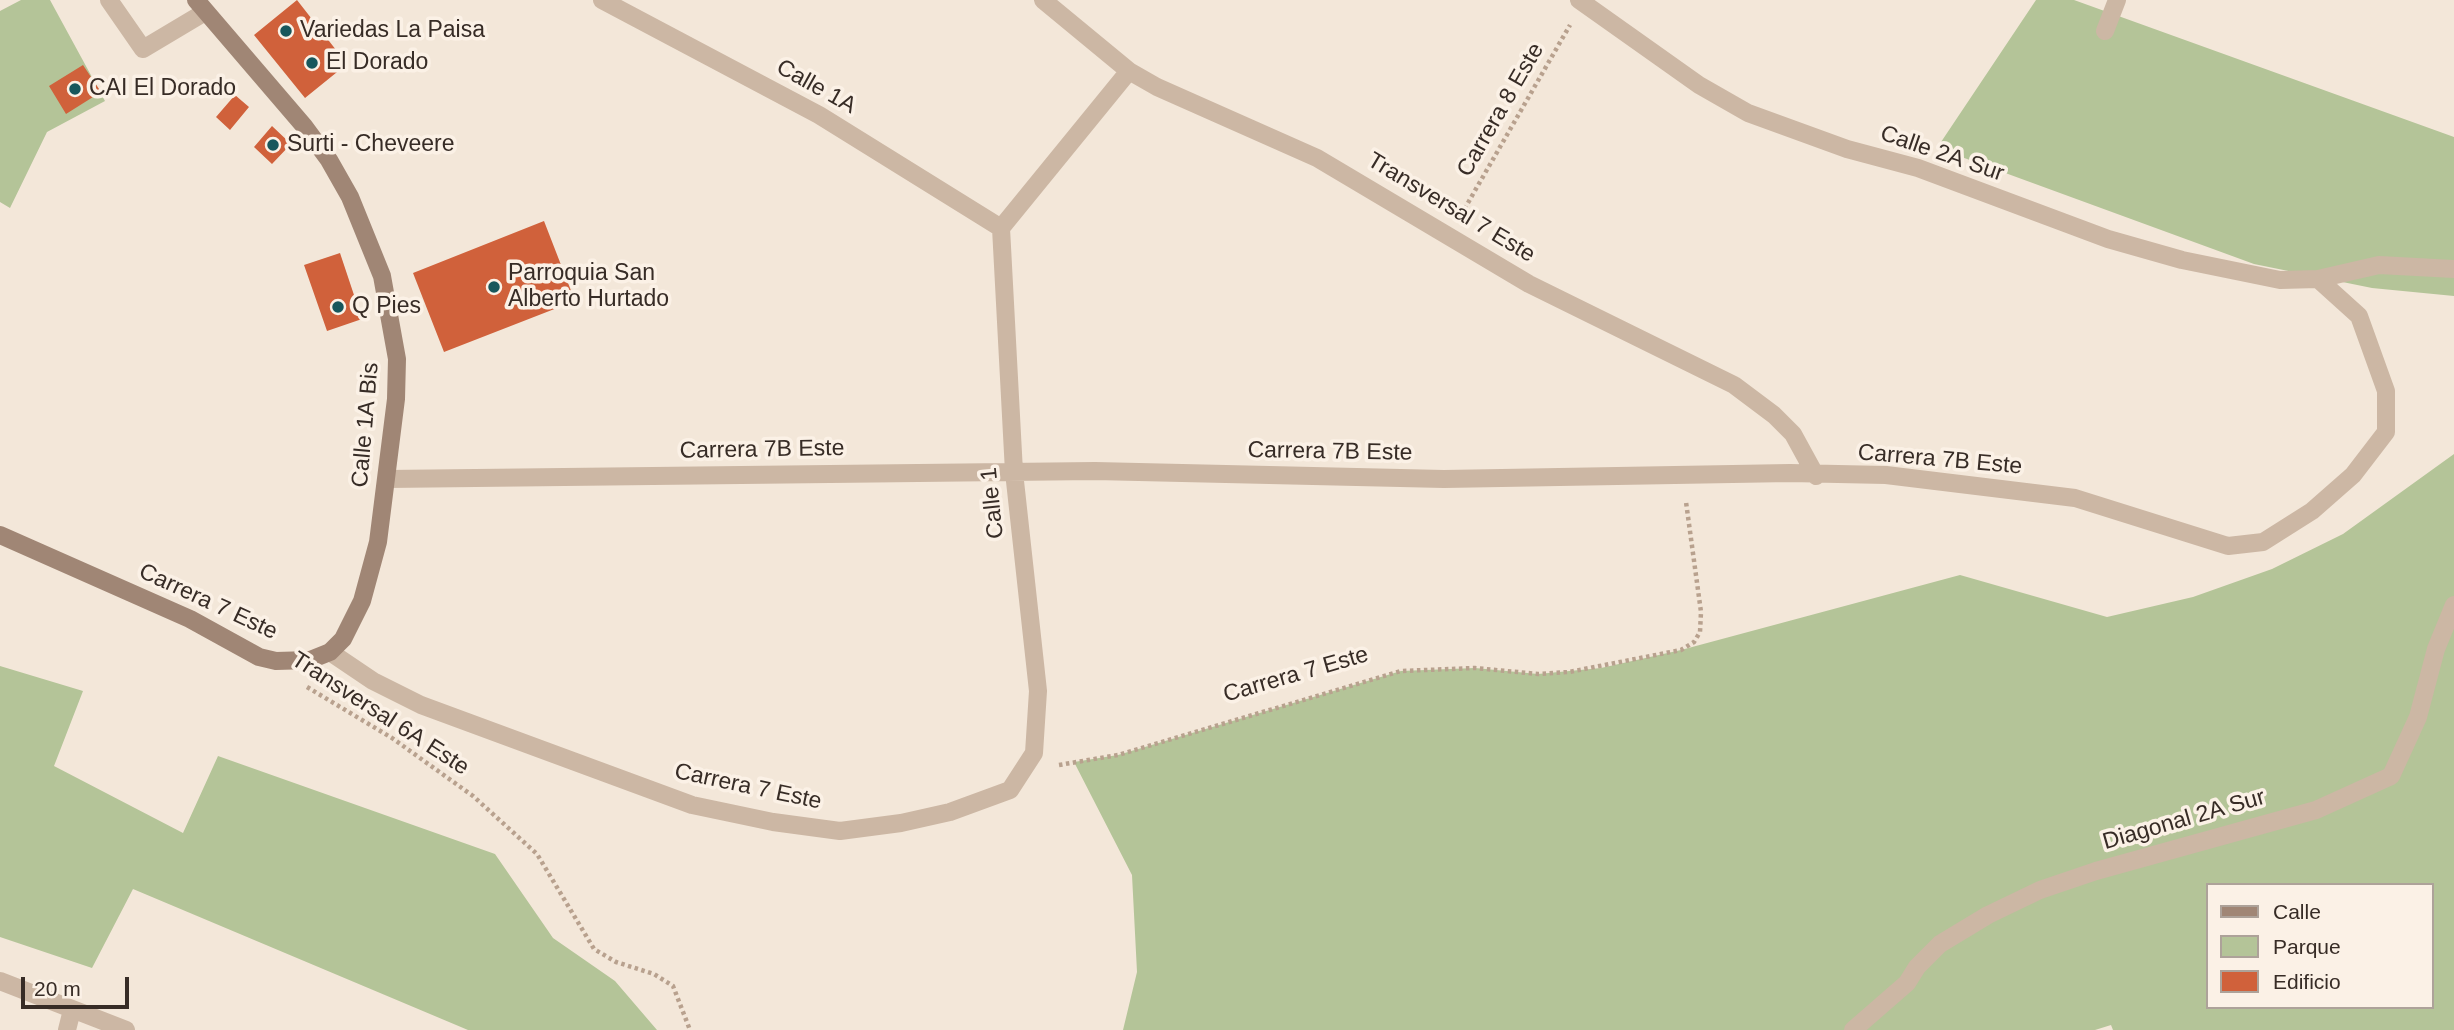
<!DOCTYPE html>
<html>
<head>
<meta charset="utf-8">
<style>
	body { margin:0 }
	#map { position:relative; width:2454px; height:1030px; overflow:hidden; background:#f3e7d9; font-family:Arial,sans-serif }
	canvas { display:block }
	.legend { position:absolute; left:2206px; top:883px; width:228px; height:126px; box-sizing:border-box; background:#fbf1e6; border:2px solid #ada299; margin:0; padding:9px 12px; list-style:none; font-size:21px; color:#372c26 }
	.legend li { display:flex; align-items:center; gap:14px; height:35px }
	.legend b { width:35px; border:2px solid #ada299 }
	.scale { position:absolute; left:21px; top:977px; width:108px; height:32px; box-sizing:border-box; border:4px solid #372c26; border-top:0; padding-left:9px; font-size:21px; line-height:24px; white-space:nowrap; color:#372c26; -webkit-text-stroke:5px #fbf1e6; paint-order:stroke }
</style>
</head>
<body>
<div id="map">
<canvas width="2454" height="1030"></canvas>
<ul class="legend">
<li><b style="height:9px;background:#a08675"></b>Calle</li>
<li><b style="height:19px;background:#b4c498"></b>Parque</li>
<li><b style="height:19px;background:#d0613b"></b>Edificio</li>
</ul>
<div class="scale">20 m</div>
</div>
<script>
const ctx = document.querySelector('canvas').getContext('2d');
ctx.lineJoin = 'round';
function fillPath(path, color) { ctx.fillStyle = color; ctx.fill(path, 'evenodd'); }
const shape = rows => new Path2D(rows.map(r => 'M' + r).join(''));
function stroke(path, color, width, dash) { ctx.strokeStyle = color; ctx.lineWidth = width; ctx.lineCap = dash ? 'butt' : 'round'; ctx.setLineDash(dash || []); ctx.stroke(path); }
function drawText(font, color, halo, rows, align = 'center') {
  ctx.font = font + ' Arial,sans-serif'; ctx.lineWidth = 7; ctx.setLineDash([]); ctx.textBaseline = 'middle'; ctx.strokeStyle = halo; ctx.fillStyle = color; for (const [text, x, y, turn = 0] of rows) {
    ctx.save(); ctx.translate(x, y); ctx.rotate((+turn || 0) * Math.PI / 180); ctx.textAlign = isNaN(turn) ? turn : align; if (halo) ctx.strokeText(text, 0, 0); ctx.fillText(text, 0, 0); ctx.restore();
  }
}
fillPath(shape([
	[21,0,50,0,105,101,47,132,10,208,0,202,0,11],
	[2036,0,2074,0,2454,137,2454,296,2372,288,2254,264,1937,148],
	[2454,454,2454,1030,2113,1030,2111,1025,2095,1030,1123,1030,1137,972,1132,875,1074,762,1118,755,1401,671,1475,668,1538,674,1601,668,1681,650,1960,575,2107,617,2193,597,2272,569,2343,534],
	[2207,885,2431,885,2431,1007,2207,1007],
	[0,666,83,691,54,766,183,833,218,756,495,854,553,938,615,981,657,1030,468,1030,133,889,92,968,0,937]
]), '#b4c498');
fillPath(shape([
	[297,0,347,64,305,98,254,35],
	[83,65,101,92,66,114,49,86],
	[235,95,249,107,230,130,216,117],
	[272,126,291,144,272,164,254,147],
	[544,221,575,301,444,352,413,273],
	[340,253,362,319,327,331,304,265]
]), '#d0613b');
stroke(shape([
	[1461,215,1570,25],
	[307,687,392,738,473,796,537,854,594,949,616,962,654,974,673,986,690,1030],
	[1059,765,1118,755,1401,671,1475,668,1538,674,1569,672,1681,650,1694,642,1700,632,1701,612,1686,502]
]), '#b8a18e', 4.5, [3.5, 3.5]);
stroke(shape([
	[109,0,143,49,205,12]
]), '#ccb7a4', 18);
stroke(shape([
	[602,0,819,115,1001,228],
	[1043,0,1129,71,1157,87,1317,158,1529,284,1734,385,1774,415,1793,434,1816,476],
	[1579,0,1699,85,1748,113,1847,149,1918,168,2108,239,2182,260,2280,280,2318,279,2379,265,2454,269],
	[2105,31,2117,0],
	[1001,228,1129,71],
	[387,479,1095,471,1444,479,1790,473,1886,475,2075,498,2228,546,2263,542,2312,511,2353,475,2386,432,2386,391,2359,316,2318,279],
	[330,652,373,681,421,705,692,805,773,822,840,831,901,823,950,812,1010,790,1034,753,1038,691,1014,472,1001,228],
	[0,981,126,1030],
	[67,1030,72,1010],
	[1853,1030,1907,983,1917,967,1940,944,1988,915,2040,890,2096,871,2316,810,2391,776,2418,717,2436,649,2454,605]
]), '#ccb7a4', 18);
stroke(shape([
	[0,535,190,619,259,657,276,661,310,660,330,652,343,639,362,601,378,542,396,399,397,359,382,276,350,197,329,160,304,126,196,0]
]), '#a08675', 18);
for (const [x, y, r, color] of [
	[286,31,7,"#18575c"],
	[312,63,7,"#18575c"],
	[75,89,7,"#18575c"],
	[273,145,7,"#18575c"],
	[494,287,7,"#18575c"],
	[338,307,7,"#18575c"]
]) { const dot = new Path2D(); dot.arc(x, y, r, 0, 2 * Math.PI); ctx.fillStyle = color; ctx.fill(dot); stroke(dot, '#fbf1e6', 2.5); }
drawText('23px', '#372c26', '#fbf1e6', [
	["Variedas La Paisa",300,31],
	["El Dorado",326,63],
	["CAI El Dorado",89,89],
	["Surti - Cheveere",287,145],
	["Parroquia San",508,274],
	["Alberto Hurtado",508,300],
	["Q Pies",352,307]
], 'left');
drawText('23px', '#372c26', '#fbf1e6', [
	["Calle 1A",816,87,29],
	["Carrera 8 Este",1501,110,-60],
	["Calle 2A Sur",1942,154,19],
	["Transversal 7 Este",1451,208,31],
	["Calle 1A Bis",366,425,-85],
	["Carrera 7B Este",762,450,-1],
	["Carrera 7B Este",1330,452,1],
	["Carrera 7B Este",1940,460,5],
	["Calle 1",993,503,-96],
	["Carrera 7 Este",208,602,25],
	["Carrera 7 Este",1296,675,-16],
	["Transversal 6A Este",380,714,33],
	["Carrera 7 Este",748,787,12],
	["Diagonal 2A Sur",2184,820,-16]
]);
</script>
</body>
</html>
